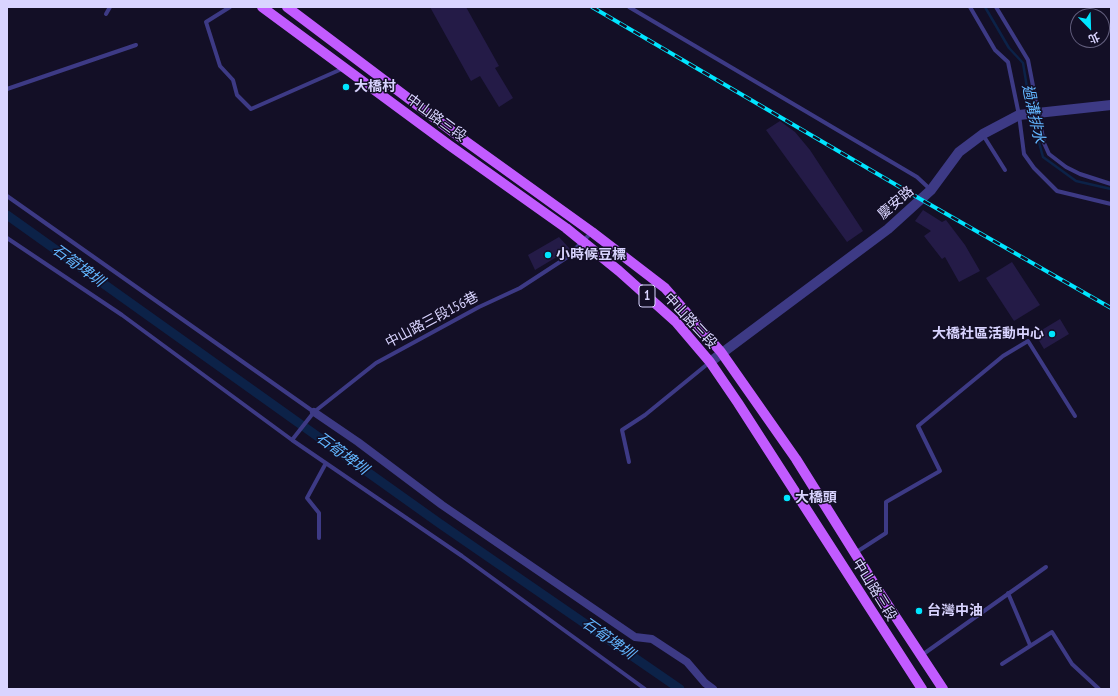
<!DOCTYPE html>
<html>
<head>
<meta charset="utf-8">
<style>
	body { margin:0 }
	#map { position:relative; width:1118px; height:696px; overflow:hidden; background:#130f26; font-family:"PT Sans Narrow","Noto Sans TC",sans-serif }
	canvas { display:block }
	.frame { position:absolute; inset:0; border:8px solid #d9d4ff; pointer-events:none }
	.north { position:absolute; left:1070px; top:8px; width:40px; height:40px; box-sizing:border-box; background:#130f26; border:1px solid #625e7d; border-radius:50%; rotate:157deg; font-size:11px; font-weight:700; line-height:16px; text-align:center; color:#d9d4ff }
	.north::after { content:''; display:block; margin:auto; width:14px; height:18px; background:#00e5ff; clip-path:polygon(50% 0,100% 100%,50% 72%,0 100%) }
</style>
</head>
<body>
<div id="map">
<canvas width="1118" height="696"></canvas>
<div class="frame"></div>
<div class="north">北</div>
</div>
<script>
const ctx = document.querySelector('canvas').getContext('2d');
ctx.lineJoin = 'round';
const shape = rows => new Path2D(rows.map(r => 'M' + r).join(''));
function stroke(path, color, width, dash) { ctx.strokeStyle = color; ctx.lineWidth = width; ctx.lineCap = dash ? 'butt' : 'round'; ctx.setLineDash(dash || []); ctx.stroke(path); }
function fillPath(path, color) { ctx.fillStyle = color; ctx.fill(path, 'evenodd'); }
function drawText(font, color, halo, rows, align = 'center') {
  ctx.font = font + ' "PT Sans Narrow","Noto Sans TC",sans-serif'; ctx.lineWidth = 3; ctx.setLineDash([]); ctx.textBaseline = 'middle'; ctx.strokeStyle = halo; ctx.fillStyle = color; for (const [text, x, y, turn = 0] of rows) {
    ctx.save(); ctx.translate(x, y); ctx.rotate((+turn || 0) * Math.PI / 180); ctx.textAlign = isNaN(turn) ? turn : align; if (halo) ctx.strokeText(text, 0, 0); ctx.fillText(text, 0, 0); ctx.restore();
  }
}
stroke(shape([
	[985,7,1009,48,1023,63,1031,112],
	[1032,117,1043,157,1076,181,1111,189]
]), '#0c2248', 2.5);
stroke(shape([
	[7,215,439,523,680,689]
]), '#0c2248', 9);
fillPath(shape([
	[430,7,466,7,499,66,495,68,513,98,499,107,480,76,471,81],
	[780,121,795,132,810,150,863,231,847,242,766,130],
	[923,210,942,222,946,220,965,245,980,271,959,282,945,257,942,259,924,236,931,231,915,221],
	[559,237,570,249,535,270,528,255],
	[1012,262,1040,305,1014,321,986,278],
	[1060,319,1069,334,1044,349,1035,334]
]), '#241b47');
stroke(shape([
	[230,7,206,22,220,66,233,80,237,95,251,109,344,68],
	[629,7,917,177,931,190],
	[970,7,995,50,1008,62,1019,115,1024,154,1034,168,1057,191,1111,204],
	[996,7,1028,60,1044,143,1049,154,1066,167,1080,174,1111,184],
	[106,14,110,7],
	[7,89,136,45],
	[983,135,1005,170],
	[7,196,314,412],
	[7,238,122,315,292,440,462,556,645,689],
	[292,440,314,412,376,363,479,307,520,288,566,258,592,232],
	[629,462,622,430,645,415,710,362],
	[319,538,319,513,307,498,326,463],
	[855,553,886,533,886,502,940,471,918,426,1003,356,1028,341,1075,416],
	[1008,593,1030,645],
	[922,655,1046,567],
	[1002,664,1052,632,1072,664,1099,689]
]), '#3d3a85', 4);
stroke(shape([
	[314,412,358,442,442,505,635,637,652,639,687,662,705,683,713,689]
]), '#3d3a85', 8);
stroke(shape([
	[710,362,888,229,931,190,959,152,983,134,1019,115,1111,105]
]), '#3d3a85', 10);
stroke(shape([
	[262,7,449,145,566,228,619,271,676,322,710,362,738,403,922,689],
	[287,7,457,135,592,232,665,288,721,352,796,459,876,587,943,689]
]), '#c25bff', 10);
const rail = shape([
	[592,7,922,200,1111,308]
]);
stroke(rail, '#00e5ff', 4);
stroke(rail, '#130f26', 2.5, [8]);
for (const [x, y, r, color] of [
	[346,87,4,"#00e5ff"],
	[548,255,4,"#00e5ff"],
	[1052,334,4,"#00e5ff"],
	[787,498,4,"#00e5ff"],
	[919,611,4,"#00e5ff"]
]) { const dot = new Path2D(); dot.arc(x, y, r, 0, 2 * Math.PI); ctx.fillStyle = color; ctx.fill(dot); stroke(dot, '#130f26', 1.5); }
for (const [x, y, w] of [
	[647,296,16]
]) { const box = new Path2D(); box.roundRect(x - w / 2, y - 11, w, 22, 3); ctx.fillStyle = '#130f26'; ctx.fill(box); stroke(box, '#d9d4ff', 1); }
drawText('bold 13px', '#d9d4ff', null, [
	["1",647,296]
]);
drawText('bold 14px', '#d9d4ff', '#130f26', [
	["大橋村",354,87],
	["小時候豆標",556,255],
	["大橋社區活動中心",1044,334,"right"],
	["大橋頭",795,498],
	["台灣中油",927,611]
], 'left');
drawText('14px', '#d9d4ff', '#130f26', [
	["中山路三段",436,118,36],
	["慶安路",896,203,-41],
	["中山路三段156巷",432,320,-28],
	["中山路三段",690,321,47],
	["中山路三段",874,590,58]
]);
drawText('italic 15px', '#62b6ff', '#130f26', [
	["過溝排水",1033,114,78],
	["石筍埤圳",78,266,36],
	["石筍埤圳",342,454,36],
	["石筍埤圳",608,639,35]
]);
</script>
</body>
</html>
